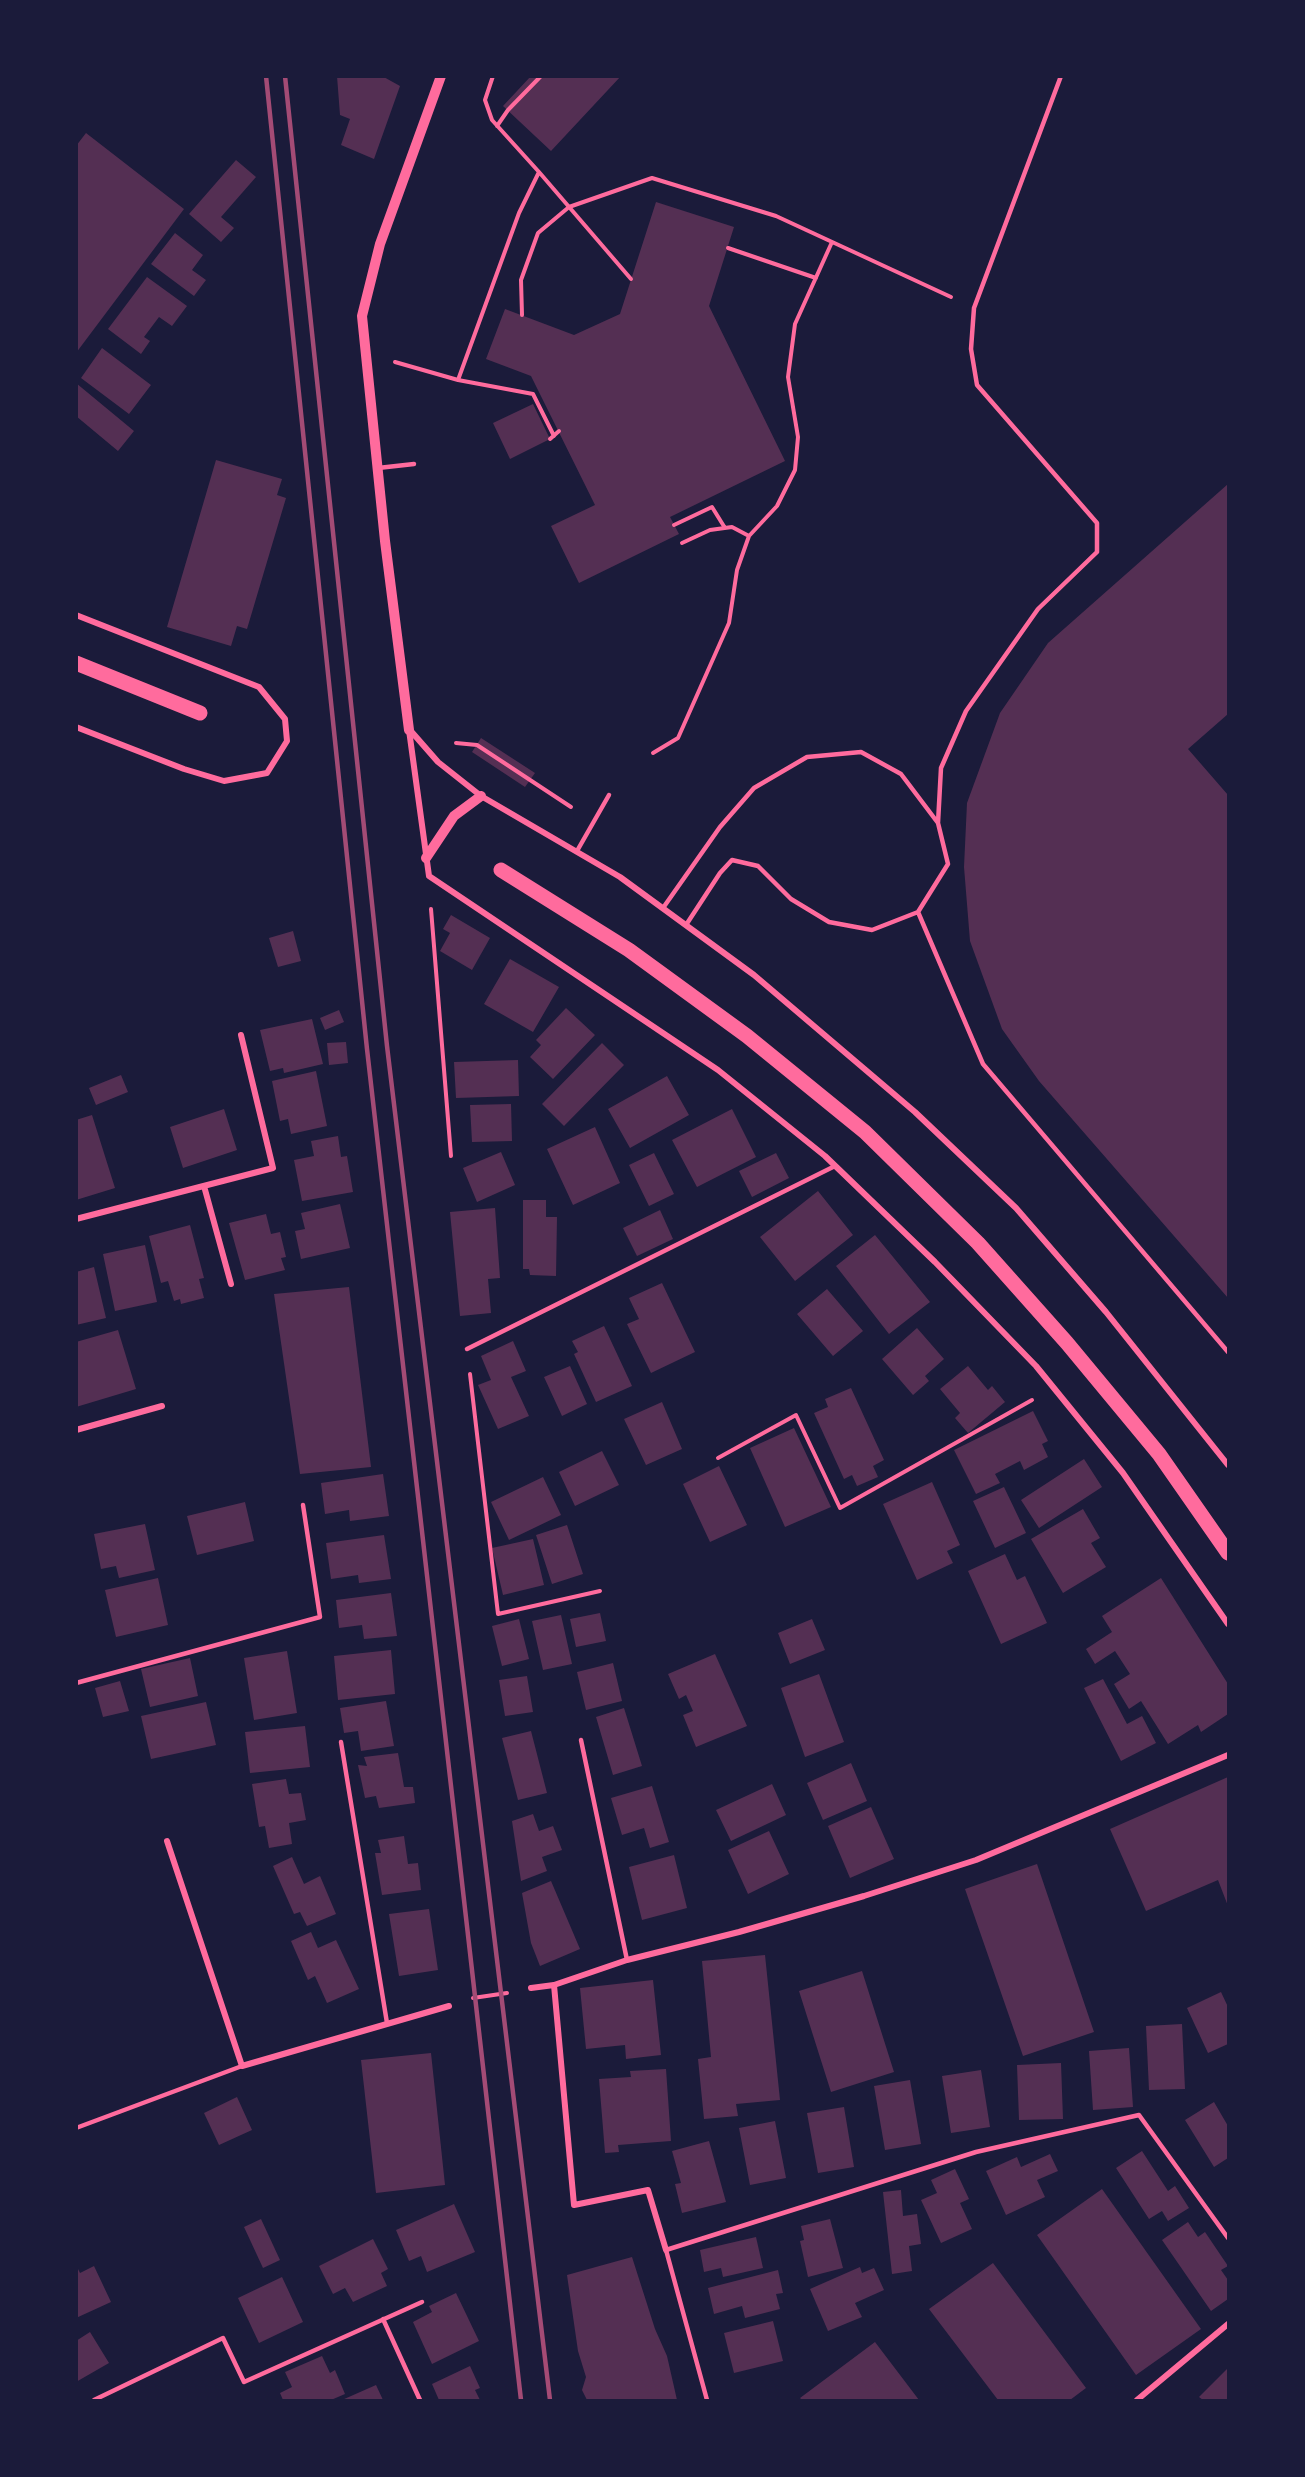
<!DOCTYPE html>
<html>
<head>
<meta charset="utf-8">
<style>
	body { margin:0 }
	#map { position:relative; width:1305px; height:2477px; overflow:hidden; background:#1b1b3a; font-family:"Source Serif 4",serif }
	canvas { display:block }
	.frame { position:absolute; inset:0; border:78px solid #1b1b3a; pointer-events:none }
</style>
</head>
<body>
<div id="map">
<canvas width="1305" height="2477"></canvas>
<div class="frame"></div>
</div>
<script>
const ctx = document.querySelector('canvas').getContext('2d');
ctx.lineJoin = 'round';
function fillPath(path, color) { ctx.fillStyle = color; ctx.fill(path, 'evenodd'); }
const shape = rows => new Path2D(rows.map(r => 'M' + r).join(''));
function stroke(path, color, width, dash) { ctx.strokeStyle = color; ctx.lineWidth = width; ctx.lineCap = dash ? 'butt' : 'round'; ctx.setLineDash(dash || []); ctx.stroke(path); }
fillPath(shape([
	[337,76,382,76,400,86,374,159,341,145,350,119,340,115],
	[531,76,621,76,551,151,503,106],
	[86,133,184,209,76,353,76,146],
	[236,160,256,177,221,217,234,228,221,242,189,214],
	[656,202,734,227,709,306,785,461,670,517,679,534,579,583,551,526,595,505,531,376,486,359,505,309,574,335,620,314],
	[175,233,203,255,192,270,206,280,194,296,151,264],
	[147,277,187,306,172,326,159,317,144,337,150,341,141,354,108,329],
	[102,348,151,385,129,414,81,378],
	[76,383,134,431,118,451,76,416],
	[533,404,550,439,510,459,493,423],
	[216,460,282,479,277,495,286,498,247,629,237,626,231,646,167,627],
	[1228,484,1228,714,1188,749,1228,795,1228,1298,1039,1081,1002,1029,970,941,964,867,967,803,1000,713,1048,643],
	[481,738,535,773,525,787,472,752],
	[451,915,490,938,472,970,440,951,450,933,443,929],
	[293,931,301,961,278,967,269,938],
	[510,959,559,987,533,1032,484,1004],
	[566,1008,595,1035,553,1079,530,1057,541,1045,536,1040],
	[339,1010,344,1022,325,1030,320,1018],
	[312,1019,323,1064,284,1073,283,1068,270,1071,260,1030],
	[346,1042,348,1063,329,1065,327,1043],
	[602,1043,624,1065,564,1126,542,1104],
	[518,1060,519,1096,456,1098,454,1062],
	[316,1071,327,1126,291,1134,288,1119,280,1121,272,1081],
	[121,1075,128,1092,96,1105,89,1088],
	[667,1076,689,1115,630,1148,608,1109],
	[511,1104,512,1141,472,1142,470,1105],
	[224,1109,237,1150,183,1168,170,1127],
	[732,1109,756,1157,697,1187,672,1140],
	[92,1115,115,1188,76,1200,76,1120],
	[595,1127,620,1183,573,1205,547,1149],
	[338,1136,341,1157,347,1156,353,1192,302,1201,294,1160,314,1156,311,1141],
	[501,1152,515,1185,477,1202,463,1168],
	[654,1153,674,1194,649,1206,629,1165],
	[776,1153,789,1178,752,1197,739,1171],
	[818,1191,853,1235,795,1281,760,1237],
	[523,1200,546,1200,546,1217,557,1217,556,1276,530,1275,529,1269,523,1269],
	[340,1204,350,1248,301,1259,295,1231,305,1229,301,1213],
	[495,1208,500,1278,488,1279,491,1313,460,1316,450,1212],
	[660,1210,673,1239,637,1256,623,1228],
	[266,1214,271,1234,280,1232,286,1257,281,1258,285,1270,245,1280,229,1223],
	[190,1225,204,1278,199,1279,204,1298,181,1304,180,1299,174,1301,168,1281,161,1283,149,1236],
	[875,1235,930,1302,889,1334,836,1266],
	[145,1245,157,1302,115,1311,103,1254],
	[94,1267,106,1318,76,1325,76,1272],
	[662,1283,695,1352,651,1373,627,1324,639,1319,629,1298],
	[349,1287,371,1467,300,1474,274,1294],
	[827,1289,863,1331,833,1356,797,1314],
	[604,1326,632,1386,596,1402,574,1354,578,1352,572,1341],
	[917,1328,944,1359,925,1376,929,1381,913,1395,882,1359],
	[118,1330,136,1389,76,1407,76,1342],
	[513,1341,526,1371,511,1377,529,1416,498,1429,478,1385,491,1380,481,1356],
	[570,1366,587,1404,562,1416,544,1377],
	[968,1366,988,1390,992,1386,1005,1402,968,1433,955,1418,960,1413,940,1389],
	[851,1388,884,1460,873,1466,878,1477,857,1486,852,1475,844,1479,814,1413,828,1407,825,1399],
	[662,1402,682,1449,646,1465,624,1419],
	[1033,1411,1048,1441,1042,1444,1048,1457,1024,1470,1020,1461,995,1474,1000,1483,976,1494,954,1450],
	[794,1428,831,1507,785,1527,750,1448],
	[602,1451,619,1485,575,1506,559,1472],
	[1084,1459,1102,1487,1039,1528,1021,1500],
	[719,1466,747,1525,710,1542,683,1484],
	[383,1474,389,1516,350,1521,349,1510,325,1514,321,1483],
	[543,1477,561,1515,509,1540,491,1502],
	[932,1482,960,1545,947,1551,953,1563,917,1580,883,1504],
	[1004,1487,1026,1533,995,1548,973,1501],
	[245,1502,254,1541,197,1555,187,1516],
	[1083,1509,1100,1538,1091,1543,1106,1567,1063,1593,1031,1539],
	[145,1524,155,1570,119,1578,116,1566,101,1569,94,1534],
	[567,1525,583,1574,552,1584,536,1535],
	[384,1535,391,1579,359,1583,358,1575,331,1579,326,1543],
	[533,1539,544,1585,503,1595,492,1548],
	[1005,1554,1017,1580,1025,1576,1047,1623,1001,1644,968,1571],
	[158,1578,168,1625,116,1637,105,1590],
	[1161,1578,1228,1684,1228,1714,1201,1732,1198,1725,1168,1744,1141,1701,1129,1709,1114,1684,1130,1674,1115,1651,1095,1664,1086,1649,1112,1632,1102,1616],
	[391,1593,397,1636,364,1639,362,1625,339,1628,336,1600],
	[600,1613,606,1641,576,1647,570,1619],
	[561,1615,572,1664,543,1670,532,1621],
	[519,1619,529,1659,502,1666,492,1626],
	[812,1619,825,1650,790,1664,778,1633],
	[391,1650,395,1694,338,1700,334,1656],
	[287,1651,297,1713,254,1720,244,1658],
	[715,1654,747,1726,696,1747,683,1715,693,1711,686,1695,679,1699,668,1674],
	[190,1658,198,1696,150,1707,141,1669],
	[613,1663,622,1701,586,1710,577,1672],
	[819,1674,844,1742,805,1757,781,1688],
	[527,1676,533,1712,505,1716,499,1680],
	[1103,1679,1127,1724,1142,1716,1156,1743,1121,1761,1084,1688],
	[120,1681,129,1711,103,1717,95,1688],
	[386,1701,394,1746,361,1751,358,1731,344,1733,340,1708],
	[206,1702,216,1745,151,1759,141,1716],
	[624,1708,642,1766,613,1775,596,1717],
	[305,1726,310,1767,250,1773,245,1732],
	[531,1731,547,1793,518,1800,502,1738],
	[398,1753,404,1787,413,1787,415,1803,379,1808,376,1796,365,1798,358,1765,367,1766,364,1757],
	[851,1763,867,1801,823,1820,807,1783],
	[1228,1777,1228,1906,1218,1880,1146,1911,1110,1829],
	[286,1779,289,1794,301,1793,306,1820,289,1823,292,1844,269,1848,265,1826,259,1827,252,1784],
	[772,1784,786,1815,731,1841,716,1810],
	[652,1786,669,1842,650,1848,644,1828,622,1835,611,1798],
	[871,1807,894,1859,850,1878,828,1826],
	[533,1814,539,1831,553,1826,562,1850,542,1857,547,1871,521,1881,512,1821],
	[769,1831,789,1874,748,1894,728,1850],
	[404,1836,408,1864,418,1863,421,1890,382,1895,375,1853,381,1853,378,1840],
	[674,1855,687,1908,642,1920,629,1867],
	[292,1857,304,1884,320,1876,336,1914,307,1926,300,1912,294,1914,273,1866],
	[1037,1864,1094,2032,1023,2056,965,1889],
	[551,1881,580,1949,540,1966,531,1943,522,1893],
	[429,1909,438,1970,399,1976,389,1914],
	[311,1932,318,1948,336,1940,359,1989,327,2003,315,1976,308,1980,291,1941],
	[765,1955,780,2100,736,2104,738,2116,704,2119,698,2059,711,2057,702,1961],
	[862,1971,894,2072,831,2092,799,1991],
	[653,1980,661,2055,626,2059,625,2045,586,2049,580,1988],
	[1221,1992,1228,2007,1228,2044,1208,2053,1187,2008],
	[1182,2024,1185,2089,1149,2090,1146,2026],
	[1129,2048,1133,2107,1093,2110,1089,2051],
	[431,2053,445,2185,376,2193,361,2060],
	[1061,2063,1063,2119,1019,2120,1017,2065],
	[666,2069,671,2141,618,2145,619,2152,605,2153,599,2079,631,2077,630,2071],
	[981,2070,990,2127,951,2133,942,2076],
	[910,2080,921,2144,885,2150,874,2086],
	[237,2097,252,2130,219,2145,204,2113],
	[1214,2102,1228,2126,1228,2158,1214,2167,1185,2120],
	[844,2107,854,2167,818,2173,807,2113],
	[775,2121,786,2178,750,2185,739,2128],
	[709,2141,726,2202,682,2213,675,2184,681,2183,672,2151],
	[1142,2151,1168,2191,1175,2186,1189,2208,1168,2221,1162,2211,1149,2219,1116,2168],
	[1050,2154,1058,2171,1037,2180,1045,2197,1006,2215,986,2171,1017,2157,1021,2167],
	[955,2169,969,2199,960,2203,972,2229,941,2243,921,2200,937,2193,931,2180],
	[1102,2189,1201,2329,1136,2375,1037,2235],
	[901,2190,903,2216,917,2214,921,2244,909,2246,912,2271,892,2274,883,2192],
	[454,2204,475,2252,427,2272,421,2256,409,2261,396,2230],
	[261,2219,280,2260,263,2268,244,2227],
	[830,2219,843,2268,808,2277,800,2241,804,2240,801,2226],
	[1188,2222,1198,2237,1205,2232,1228,2266,1221,2270,1228,2280,1228,2299,1211,2311,1162,2240],
	[756,2237,763,2268,723,2277,721,2268,704,2272,700,2250],
	[373,2239,388,2269,381,2273,387,2286,353,2302,345,2288,333,2294,319,2266],
	[632,2257,655,2329,667,2356,677,2400,587,2400,582,2390,586,2377,578,2351,567,2275],
	[993,2263,1086,2388,1070,2400,998,2400,929,2309],
	[76,2265,80,2273,94,2266,111,2302,76,2318],
	[860,2267,862,2273,874,2268,884,2290,855,2303,862,2317,828,2331,810,2289],
	[778,2270,783,2293,776,2294,780,2309,745,2318,742,2306,714,2314,708,2288],
	[282,2277,303,2322,259,2343,238,2298],
	[456,2293,479,2341,432,2364,413,2322,432,2312,429,2306],
	[773,2321,783,2361,734,2373,724,2333],
	[90,2332,109,2363,76,2382,76,2341],
	[875,2342,919,2400,802,2400,800,2398],
	[322,2356,330,2373,335,2370,345,2394,331,2400,283,2400,280,2393,292,2387,285,2372],
	[470,2366,480,2388,475,2390,480,2400,439,2400,432,2384],
	[1228,2368,1228,2400,1203,2400,1199,2397],
	[376,2385,383,2400,342,2400]
]), '#542f53');
stroke(shape([
	[493,76,485,100,492,120,539,172],
	[497,126,508,110,541,76],
	[728,248,816,278],
	[522,315,521,280,538,233,569,207,652,178,776,216,951,297],
	[395,362,458,380,519,213,539,172,631,279],
	[458,380,533,394,554,436],
	[550,439,559,431],
	[674,525,712,507,725,528],
	[682,543,710,530,732,527,749,536],
	[456,743,477,745,571,807],
	[653,753,678,738,729,623,737,570,749,536,777,506,795,470,798,437,788,377,795,324,832,242],
	[431,909,451,1156],
	[470,1374,498,1614,600,1591],
	[718,1458,796,1415,840,1508,1032,1400],
	[473,1998,507,1993]
]), '#ff6b9d', 4);
stroke(shape([
	[378,468,414,464],
	[938,823,941,768,966,711,1038,609,1097,552,1097,523,977,385,971,349,974,308,1061,76],
	[577,851,609,795],
	[663,908,720,827,754,788,807,757,861,752,901,774,938,823,948,864,918,912,872,930,829,922,791,899,758,866,732,860,720,873,686,925],
	[918,912,983,1064,1228,1352],
	[467,1349,835,1166],
	[76,1683,320,1617,303,1505],
	[581,1740,627,1960],
	[341,1742,387,2023],
	[76,2128,242,2066],
	[383,2319,420,2400],
	[94,2400,223,2338,244,2382,422,2302],
	[707,2400,666,2250,976,2152,1139,2115,1228,2238]
]), '#ff6b9d', 4.5);
stroke(shape([
	[76,615,259,687,285,719,287,741,267,773,224,781,184,769,76,727],
	[409,730,429,876,718,1070,825,1156,935,1262,1036,1366,1123,1473,1228,1624],
	[410,730,438,762,481,796,620,877,754,975,915,1112,1016,1208,1106,1312,1228,1465],
	[204,1186,231,1284],
	[76,1219,273,1168,241,1035],
	[76,1430,162,1406],
	[167,1841,242,2066,449,2006],
	[554,1985,574,2205,648,2190,666,2250],
	[531,1988,554,1985,627,1960,739,1932,864,1896,976,1860,1228,1755],
	[1137,2400,1228,2324]
]), '#ff6b9d', 6);
stroke(shape([
	[409,730,385,541,362,316,380,244,441,76],
	[426,858,454,816,481,796]
]), '#ff6b9d', 10);
stroke(shape([
	[76,663,200,713],
	[501,870,629,950,747,1036,865,1132,978,1243,1067,1343,1159,1454,1228,1553]
]), '#ff6b9d', 15);
stroke(shape([
	[266,76,367,1049,521,2400],
	[285,76,387,1046,550,2400]
]), '#a44b75', 4.5);
</script>
</body>
</html>
